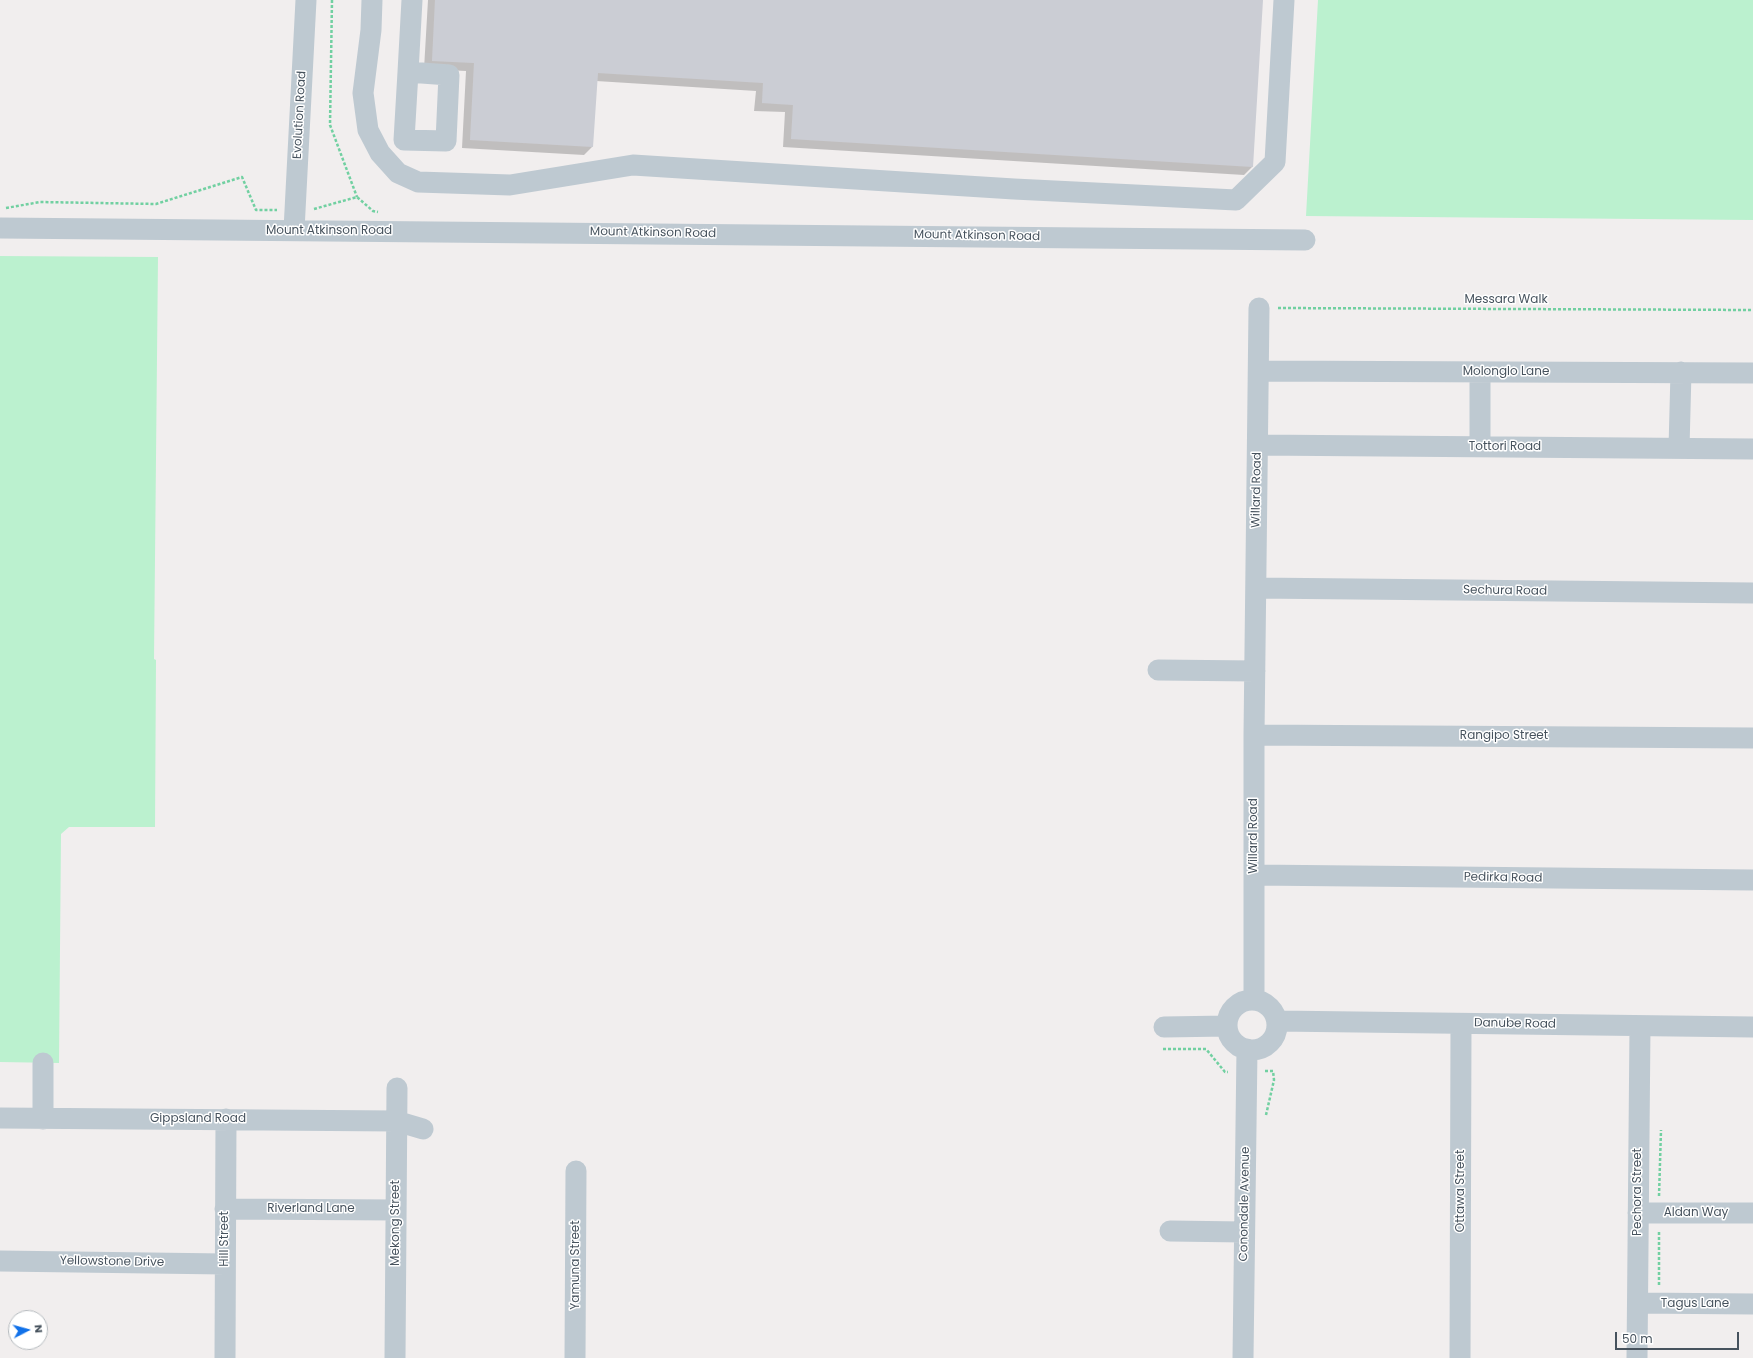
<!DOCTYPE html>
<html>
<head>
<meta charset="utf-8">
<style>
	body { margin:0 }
	#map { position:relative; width:1753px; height:1358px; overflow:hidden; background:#f1eeee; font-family:Poppins,sans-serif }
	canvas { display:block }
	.north { position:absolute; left:8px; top:1310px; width:40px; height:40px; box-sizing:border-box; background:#fff; border:1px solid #b5babe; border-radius:50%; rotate:84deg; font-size:11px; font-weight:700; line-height:16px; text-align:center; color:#46525d }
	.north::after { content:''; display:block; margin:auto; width:14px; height:18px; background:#1171e9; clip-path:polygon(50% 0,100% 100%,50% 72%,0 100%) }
	.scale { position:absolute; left:1615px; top:1332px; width:124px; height:18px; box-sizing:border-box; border:2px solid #46525d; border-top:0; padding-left:5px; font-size:12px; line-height:14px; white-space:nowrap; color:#46525d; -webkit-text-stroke:3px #fff; paint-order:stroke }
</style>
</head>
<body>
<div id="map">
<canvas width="1753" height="1358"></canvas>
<div class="north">N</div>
<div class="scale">50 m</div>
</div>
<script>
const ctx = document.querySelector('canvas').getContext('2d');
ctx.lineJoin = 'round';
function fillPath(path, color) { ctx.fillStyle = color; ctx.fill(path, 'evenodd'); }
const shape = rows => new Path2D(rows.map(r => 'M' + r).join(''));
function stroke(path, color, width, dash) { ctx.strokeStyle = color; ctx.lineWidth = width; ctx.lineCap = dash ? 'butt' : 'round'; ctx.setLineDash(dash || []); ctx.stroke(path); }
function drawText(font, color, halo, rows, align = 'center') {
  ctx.font = font + ' Poppins,sans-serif'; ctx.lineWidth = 3; ctx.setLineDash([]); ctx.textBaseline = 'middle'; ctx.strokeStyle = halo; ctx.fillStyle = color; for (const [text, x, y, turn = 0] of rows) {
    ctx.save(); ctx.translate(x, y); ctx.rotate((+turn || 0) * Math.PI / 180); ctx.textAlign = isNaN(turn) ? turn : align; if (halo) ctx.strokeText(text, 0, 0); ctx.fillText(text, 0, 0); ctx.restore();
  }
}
fillPath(shape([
	[1318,0,1753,0,1753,220,1306,216],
	[0,256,158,257,154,659,156,660,155,827,69,827,61,834,59,1063,0,1062]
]), '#bbf1cf');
fillPath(shape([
	[428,0,1262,0,1252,167,1244,175,783,147,785,112,754,111,756,91,596,81,592,147,584,155,462,148,466,71,424,69]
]), '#0003');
fillPath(shape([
	[435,0,1263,0,1253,167,791,139,793,105,762,103,763,83,598,73,593,147,470,140,474,63,432,61]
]), '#cbcdd4');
stroke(shape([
	[332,0,330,125,357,197],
	[6,208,40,202,156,204,242,177,256,210,277,210],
	[314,209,357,197,373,211,378,212],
	[1278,308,1753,310],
	[1163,1049,1206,1049,1225,1072,1228,1072],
	[1265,1071,1273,1071,1274,1080,1266,1115],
	[1659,1196,1661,1130],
	[1659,1232,1659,1286]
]), '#71d0a1', 2.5, [3, 2]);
stroke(shape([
	[372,0,371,30,363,93,368,130,380,153,398,173,418,182,510,185,633,165,1014,189,1236,200,1275,162,1284,0],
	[408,72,449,75,446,141,404,140,408,72,412,0],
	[0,228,1305,240],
	[294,230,306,0],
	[1259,371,1753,373],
	[1480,372,1480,447],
	[1258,445,1753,449],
	[1679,448,1681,372],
	[1256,588,1753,593],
	[1158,670,1255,671],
	[1254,735,1753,738],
	[1254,875,1753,880],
	[1254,1000,1254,735,1259,308],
	'1227 1025a25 25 0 1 1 50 0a25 25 0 1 1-50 0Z',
	[1277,1021,1753,1027],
	[1164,1027,1227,1026],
	[0,1118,396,1121,423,1129],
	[43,1119,43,1063],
	[225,1209,396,1210],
	[1638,1213,1753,1213],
	[1170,1231,1244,1232],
	[0,1261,225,1264],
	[1638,1303,1753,1304],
	[225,1358,226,1119],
	[395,1358,397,1088],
	[575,1358,576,1171],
	[1243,1358,1247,1049],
	[1460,1358,1461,1024],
	[1637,1358,1640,1026]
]), '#bec9d1', 21);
drawText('12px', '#46525d', '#fff', [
	["Evolution Road",300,115,-87],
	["Mount Atkinson Road",329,231],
	["Mount Atkinson Road",653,233,1],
	["Mount Atkinson Road",977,236,1],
	["Messara Walk",1506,300],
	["Molonglo Lane",1506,372],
	["Tottori Road",1505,447],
	["Willard Road",1257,490,-89],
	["Sechura Road",1505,591,1],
	["Rangipo Street",1504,736],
	["Willard Road",1254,836,-90],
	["Pedirka Road",1503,878,1],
	["Danube Road",1515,1024,1],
	["Gippsland Road",198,1119],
	["Ottawa Street",1461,1191,-90],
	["Pechora Street",1638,1192,-90],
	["Conondale Avenue",1245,1204,-89],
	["Riverland Lane",311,1209],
	["Aldan Way",1696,1213],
	["Mekong Street",396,1223,-90],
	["Hill Street",225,1239,-90],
	["Yellowstone Drive",112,1262,1],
	["Yamuna Street",576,1265,-90],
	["Tagus Lane",1695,1304]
]);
</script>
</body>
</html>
